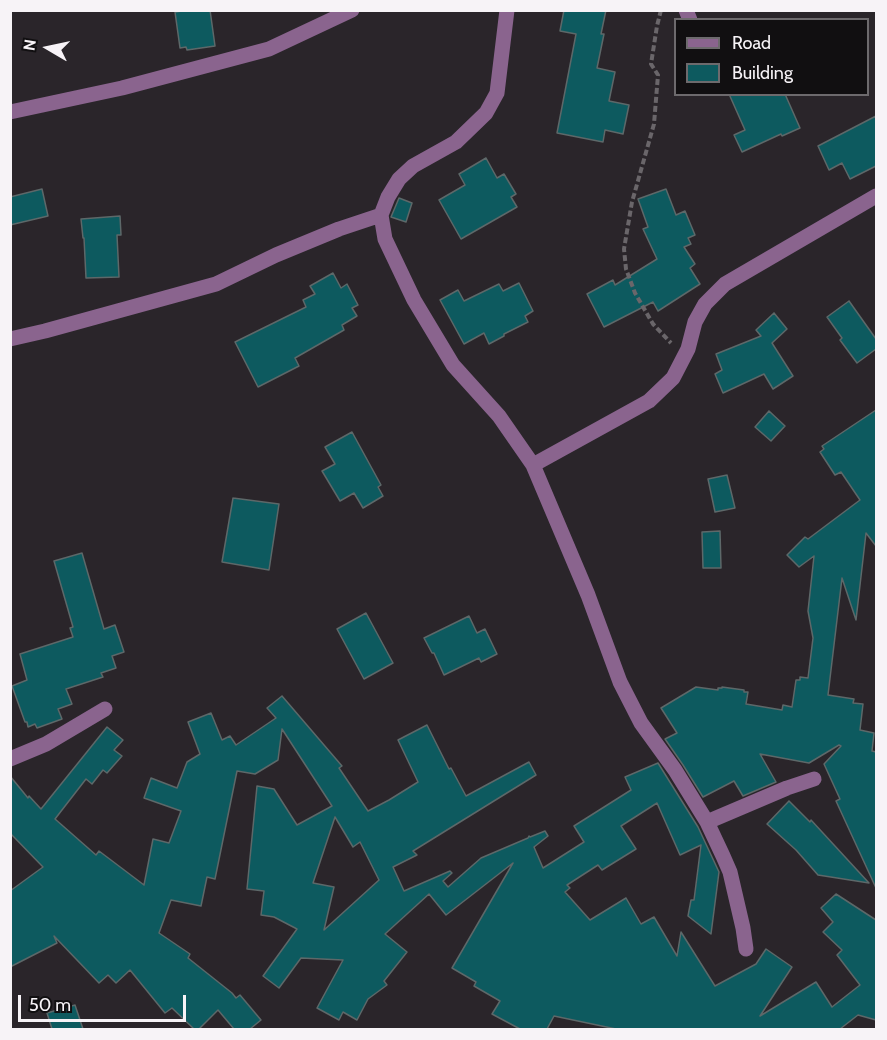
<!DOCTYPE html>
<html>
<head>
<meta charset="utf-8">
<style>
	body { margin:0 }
	#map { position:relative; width:887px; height:1040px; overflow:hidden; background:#2a252a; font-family:Cabin,sans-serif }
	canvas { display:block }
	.frame { position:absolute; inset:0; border:12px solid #f7f3f7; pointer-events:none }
	.legend { position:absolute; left:674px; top:18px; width:195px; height:78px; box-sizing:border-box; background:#110f11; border:2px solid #6d6a6d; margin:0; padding:8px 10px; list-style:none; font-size:18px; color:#f7f3f7 }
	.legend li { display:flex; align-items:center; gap:12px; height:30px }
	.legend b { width:30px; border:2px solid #6d6a6d }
	.north { position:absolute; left:18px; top:18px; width:60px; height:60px; -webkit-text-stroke:4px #110f11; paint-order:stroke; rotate:279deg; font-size:16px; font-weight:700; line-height:24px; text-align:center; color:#f7f3f7 }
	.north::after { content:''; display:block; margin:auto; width:21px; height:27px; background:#f7f3f7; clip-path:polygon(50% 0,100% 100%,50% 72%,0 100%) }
	.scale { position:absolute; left:18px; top:995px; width:168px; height:27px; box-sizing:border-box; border:3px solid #f7f3f7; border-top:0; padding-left:8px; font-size:18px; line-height:21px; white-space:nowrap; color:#f7f3f7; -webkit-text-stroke:4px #110f11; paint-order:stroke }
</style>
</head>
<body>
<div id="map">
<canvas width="887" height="1040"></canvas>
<div class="frame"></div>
<ul class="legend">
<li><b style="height:8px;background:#8a648e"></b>Road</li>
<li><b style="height:16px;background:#0d5a5f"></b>Building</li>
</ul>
<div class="north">N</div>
<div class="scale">50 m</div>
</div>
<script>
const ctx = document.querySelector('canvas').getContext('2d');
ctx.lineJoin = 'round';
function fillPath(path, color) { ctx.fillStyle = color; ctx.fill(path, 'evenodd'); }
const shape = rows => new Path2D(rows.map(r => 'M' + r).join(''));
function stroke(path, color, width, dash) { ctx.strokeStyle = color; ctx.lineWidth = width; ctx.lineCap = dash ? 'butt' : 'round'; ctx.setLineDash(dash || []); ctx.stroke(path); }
const building = shape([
	[189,10,210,10,215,46,187,50,186,47,180,48,175,12,189,10],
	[564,10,606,10,601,34,604,34,597,68,615,72,609,101,629,105,623,134,605,130,603,142,557,133,576,34,560,31,564,10],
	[729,94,785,94,800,128,782,136,781,134,742,152,734,135,745,130,729,94],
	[876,116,876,166,850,179,842,163,829,170,818,146,876,116],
	[486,158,497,178,504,174,516,194,511,197,517,207,461,239,439,200,465,185,459,174,486,158],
	[42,189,48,216,10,225,10,197,42,189],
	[666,189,676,215,685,211,695,235,688,238,691,244,684,247,695,264,690,268,700,284,658,311,653,302,604,327,587,294,613,280,615,285,657,259,643,229,648,227,638,199,666,189],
	[399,198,412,203,406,222,391,217,399,198],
	[120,216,121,235,117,235,119,277,86,278,84,238,83,238,81,219,120,216],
	[333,273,341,288,347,284,358,305,352,308,357,316,342,325,344,330,295,358,299,366,258,387,235,342,306,307,303,300,315,294,310,286,333,273],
	[519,283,533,311,525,316,528,322,504,334,504,336,489,344,484,333,464,344,440,300,458,290,464,301,499,284,503,291,519,283],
	[849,301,876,339,876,349,857,363,840,340,842,338,827,317,849,301],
	[774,313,787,329,772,343,793,376,773,389,764,374,723,393,715,374,722,370,716,354,761,336,756,330,774,313],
	[876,410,876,546,866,533,856,620,842,578,828,695,854,699,853,703,863,704,860,730,874,733,872,751,876,752,876,888,836,801,840,799,824,764,841,746,839,745,809,763,760,754,776,782,743,796,734,781,703,797,683,765,665,739,677,733,661,708,696,687,718,690,718,688,722,688,722,687,744,690,744,692,748,692,746,704,782,710,783,705,792,707,796,680,800,680,800,677,808,678,813,638,808,611,814,556,799,567,787,555,805,537,808,539,860,500,841,472,835,475,820,452,824,449,822,446,876,410],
	[769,411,785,426,771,441,755,427,769,411],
	[352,432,381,485,378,487,383,496,363,508,354,493,340,501,322,471,335,464,325,447,352,432],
	[727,475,735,508,715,512,708,479,727,475],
	[233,498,279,504,269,570,222,562,233,498],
	[720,531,721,568,703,568,702,532,720,531],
	[82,553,104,629,115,625,124,652,112,656,116,668,101,673,103,677,66,689,72,704,58,709,62,719,37,728,35,724,28,727,27,722,25,722,12,686,27,680,20,654,73,637,70,628,73,627,54,561,82,553],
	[366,613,393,663,364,679,337,629,366,613],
	[469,616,477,633,485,629,497,654,481,662,479,658,444,675,434,653,432,653,424,638,469,616],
	[282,696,342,766,339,768,368,811,389,800,418,782,398,740,427,725,449,769,451,768,466,796,529,762,536,775,413,851,417,855,393,867,404,891,450,871,452,873,443,881,448,887,481,858,528,838,529,836,530,837,545,831,548,836,534,847,543,868,584,842,574,826,631,790,625,777,658,763,698,827,719,872,711,934,688,916,691,900,694,900,701,845,680,855,657,803,621,826,636,849,602,870,598,865,567,885,570,888,565,892,590,920,626,898,641,924,654,917,677,956,681,932,715,986,756,964,766,949,792,967,760,1016,816,982,832,1007,860,985,837,955,842,950,823,932,833,922,821,908,836,894,876,920,876,1020,858,1015,840,1029,616,1029,554,1016,547,1029,520,1029,492,1014,500,1001,474,986,476,982,452,968,513,863,446,915,429,894,385,934,407,952,384,981,387,985,368,999,357,1020,343,1012,339,1020,317,1008,343,960,301,958,279,988,263,976,297,929,274,917,261,915,264,891,247,889,257,786,274,789,297,825,332,806,282,729,278,760,255,774,237,771,215,879,207,877,201,906,171,900,159,933,190,954,188,958,232,993,236,998,240,995,261,1020,250,1029,234,1029,218,1010,199,1029,194,1029,172,1008,165,1013,130,970,116,983,108,975,99,983,54,936,57,943,10,967,10,891,43,867,10,833,10,776,28,798,29,796,41,809,107,727,123,740,114,750,122,756,107,773,103,770,92,784,86,779,55,819,96,855,99,851,144,885,153,839,169,843,181,811,144,798,151,778,177,788,187,762,200,754,188,722,211,713,222,740,230,736,236,745,276,718,267,708,282,696],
	[335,817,353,847,360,842,379,880,324,930,334,887,313,883,335,817],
	[789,801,810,822,811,820,869,883,818,875,796,850,767,824,789,801],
	[75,1005,83,1029,52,1029,47,1013,75,1005]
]);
fillPath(building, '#0d5a5f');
stroke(building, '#5d6869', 1.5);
stroke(shape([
	[661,10,657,26,651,64,658,75,654,124,632,202,624,249,626,269,635,293,653,324,671,343]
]), '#6a666a', 4, [6, 3]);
stroke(shape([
	[507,10,497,93,486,113,456,142,413,166,399,179,388,197,381,215,385,239,414,300,453,365,499,416,533,465,588,595,620,682,641,723,675,770,707,822,787,788,814,779],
	[686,10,690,20],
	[10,112,122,88,269,49,352,10],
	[10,339,45,331,216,284,276,255,339,229,381,215],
	[533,465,649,401,673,378,688,349,695,322,705,304,725,284,876,196],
	[10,759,46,744,105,709],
	[707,822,723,856,730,872,743,928,746,949]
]), '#8a648e', 15);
</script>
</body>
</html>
